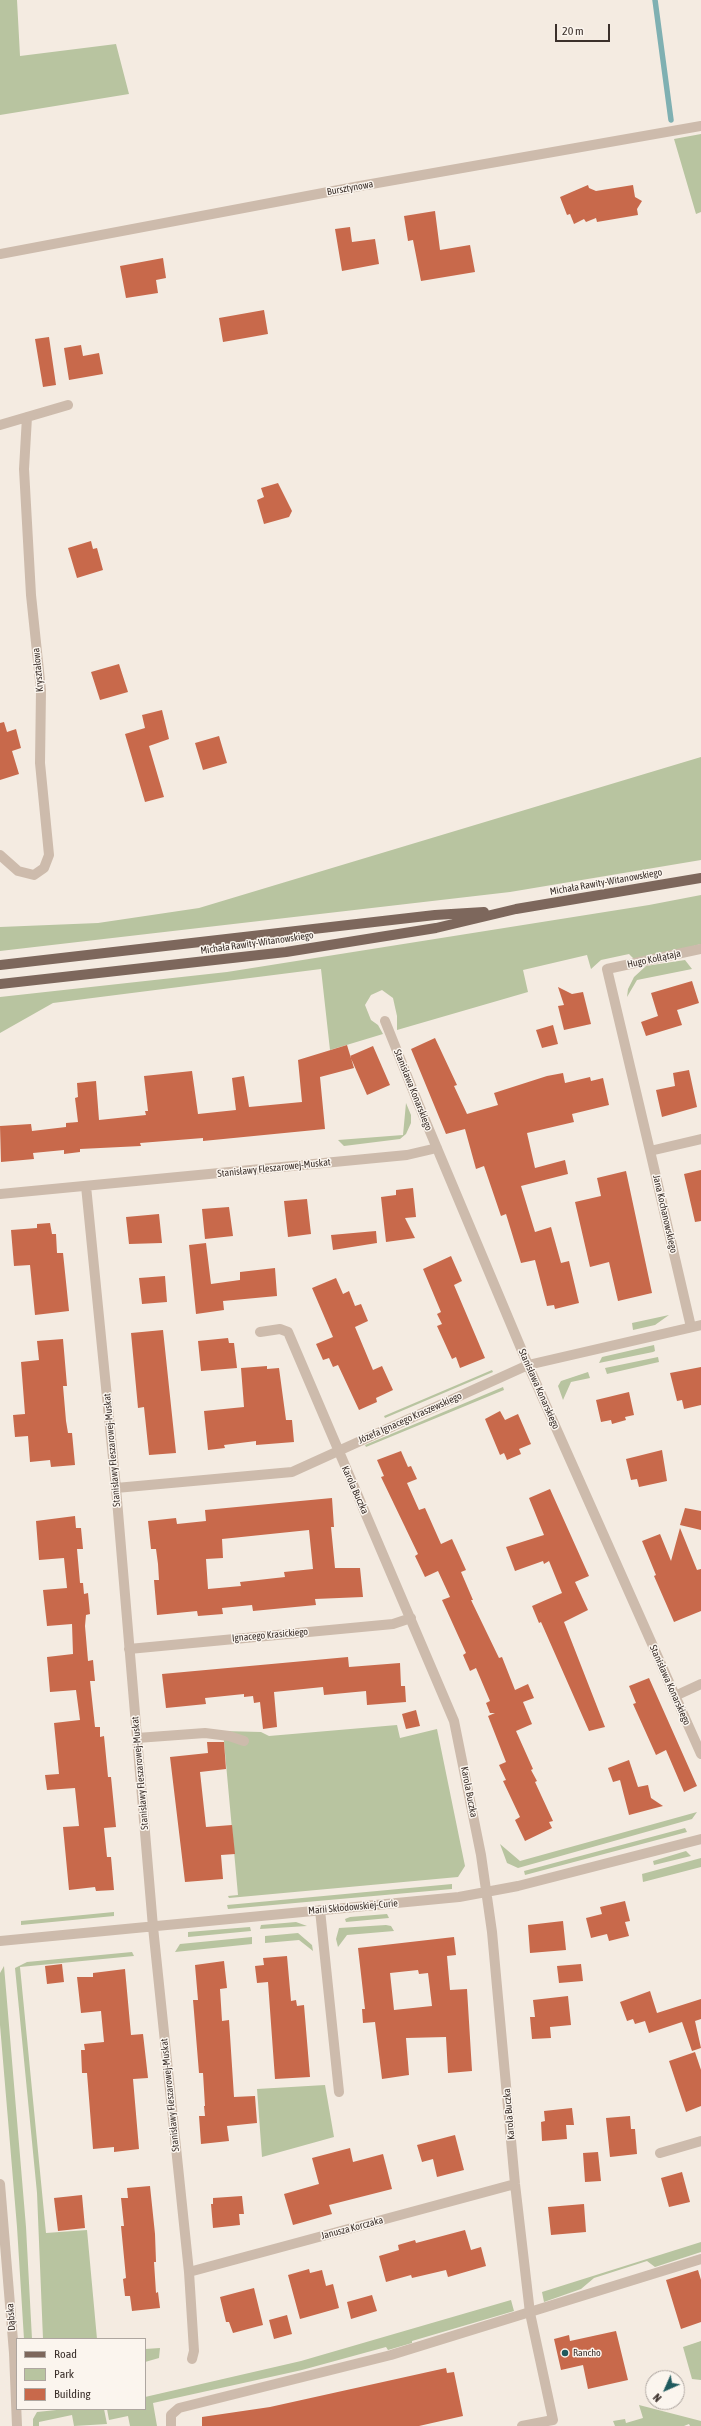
<!DOCTYPE html>
<html>
<head>
<meta charset="utf-8">
<style>
	body { margin:0 }
	#map { position:relative; width:701px; height:2426px; overflow:hidden; background:#f4ebe1; font-family:"Asap Condensed",sans-serif }
	canvas { display:block }
	.legend { position:absolute; left:16px; top:2338px; width:130px; height:72px; box-sizing:border-box; background:#fbf5ee; border:1px solid #aea6a0; margin:0; padding:5px 7px; list-style:none; font-size:12px; color:#3b302b }
	.legend li { display:flex; align-items:center; gap:8px; height:20px }
	.legend b { width:20px; border:1px solid #aea6a0 }
	.north { position:absolute; left:645px; top:2370px; width:40px; height:40px; box-sizing:border-box; background:#fbf5ee; border:1px solid #aea6a0; border-radius:50%; rotate:225deg; font-size:11px; font-weight:700; line-height:16px; text-align:center; color:#3b302b }
	.north::after { content:''; display:block; margin:auto; width:14px; height:18px; background:#1f5a5e; clip-path:polygon(50% 0,100% 100%,50% 72%,0 100%) }
	.scale { position:absolute; left:555px; top:24px; width:55px; height:18px; box-sizing:border-box; border:2px solid #3b302b; border-top:0; padding-left:5px; font-size:12px; line-height:14px; white-space:nowrap; color:#3b302b; -webkit-text-stroke:3px #fbf5ee; paint-order:stroke }
</style>
</head>
<body>
<div id="map">
<canvas width="701" height="2426"></canvas>
<ul class="legend">
<li><b style="height:5px;background:#7d675c"></b>Road</li>
<li><b style="height:11px;background:#b8c4a0"></b>Park</li>
<li><b style="height:11px;background:#c8694b"></b>Building</li>
</ul>
<div class="north">N</div>
<div class="scale">20 m</div>
</div>
<script>
const ctx = document.querySelector('canvas').getContext('2d');
ctx.lineJoin = 'round';
function fillPath(path, color) { ctx.fillStyle = color; ctx.fill(path, 'evenodd'); }
const shape = rows => new Path2D(rows.map(r => 'M' + r).join(''));
function stroke(path, color, width, dash) { ctx.strokeStyle = color; ctx.lineWidth = width; ctx.lineCap = dash ? 'butt' : 'round'; ctx.setLineDash(dash || []); ctx.stroke(path); }
function drawText(font, color, halo, rows, align = 'center') {
  ctx.font = font + ' "Asap Condensed",sans-serif'; ctx.lineWidth = 3; ctx.setLineDash([]); ctx.textBaseline = 'middle'; ctx.strokeStyle = halo; ctx.fillStyle = color; for (const [text, x, y, turn = 0] of rows) {
    ctx.save(); ctx.translate(x, y); ctx.rotate((+turn || 0) * Math.PI / 180); ctx.textAlign = isNaN(turn) ? turn : align; if (halo) ctx.strokeText(text, 0, 0); ctx.fillText(text, 0, 0); ctx.restore();
  }
}
fillPath(shape([
	[0,0,17,0,20,56,116,44,129,94,0,115],
	[701,134,701,212,696,214,674,139],
	[701,757,701,860,510,892,0,951,0,927,98,923,199,908],
	[701,895,701,944,668,953,634,959,629,954,601,960,591,969,587,955,523,970,528,992,397,1030,397,1016,393,998,382,990,371,995,365,1005,371,1020,378,1025,383,1034,330,1050,321,969,53,1003,0,1033,0,997,227,972,649,905],
	[685,960,692,969,637,980,627,997,628,989,634,977,646,966],
	[406,1103,411,1115,411,1123,406,1134,400,1139,344,1146,338,1140,403,1135],
	[669,1315,655,1325,633,1330,632,1323],
	[654,1345,655,1351,653,1352,599,1363,602,1357],
	[658,1357,659,1362,607,1374,605,1368],
	[492,1370,493,1372,385,1418,384,1416],
	[588,1372,590,1378,571,1382,563,1400,558,1386,561,1381],
	[503,1387,504,1390,366,1447,365,1445],
	[397,1725,400,1738,437,1729,465,1866,458,1877,229,1898,228,1896,238,1895,223,1731,261,1732,269,1736],
	[697,1812,692,1819,518,1868,507,1863,500,1844,520,1861],
	[685,1828,687,1832,525,1875,524,1871],
	[686,1851,691,1856,654,1865,653,1861],
	[701,1858,701,1867,643,1882,642,1874],
	[452,1884,452,1889,228,1909,227,1905],
	[114,1912,114,1916,21,1925,21,1921],
	[387,1914,389,1918,346,1922,345,1919,350,1917],
	[296,1922,307,1926,260,1929,261,1925],
	[386,1925,391,1926,394,1931,347,1935,338,1947,336,1939,339,1928],
	[250,1927,251,1931,188,1937,188,1932],
	[298,1933,312,1945,313,1951,299,1940,265,1943,265,1936],
	[252,1937,252,1944,175,1952,180,1944],
	[132,1952,134,1956,20,1967,46,2233,87,2230,97,2339,43,2339,37,2193,15,1968,27,1962],
	[4,1966,26,2227,32,2339,24,2339,17,2227,0,2025,0,1973],
	[325,2085,334,2137,262,2157,257,2089],
	[701,2242,701,2252,655,2267,647,2261,594,2278,581,2289,544,2302,542,2292],
	[511,2300,514,2311,412,2341,412,2343,388,2350,386,2347,302,2370,153,2403,157,2426,130,2426,128,2416,109,2420,107,2409,145,2409,145,2397,301,2361],
	[701,2341,701,2380,692,2379,683,2347],
	[160,2348,159,2358,145,2362,145,2349],
	[639,2405,701,2421,701,2426,690,2426,689,2424,684,2426,615,2426,613,2421,625,2419,626,2423,643,2418],
	[66,2409,104,2409,107,2424,74,2426,72,2415,39,2422,39,2426,33,2426,33,2419,37,2412]
]), '#b8c4a0');
stroke(shape([
	[655,0,671,120]
]), '#7fb0b2', 5.5);
fillPath(shape([
	[588,185,589,188,596,191,633,185,635,197,642,201,637,209,638,215,597,222,596,218,586,222,584,219,574,224,570,214,567,215,560,197],
	[435,211,440,250,470,245,475,272,421,281,413,240,408,241,404,216],
	[350,227,352,242,375,239,379,264,342,271,335,229],
	[163,258,166,278,156,280,158,293,126,298,120,266],
	[264,310,268,334,223,342,219,318],
	[49,337,56,385,43,387,35,339],
	[81,345,83,356,99,353,103,374,69,380,64,348],
	[278,483,292,511,289,517,264,524,257,500,264,497,261,488],
	[91,541,93,549,97,548,103,570,77,578,68,548],
	[119,664,128,692,100,700,91,672],
	[162,710,169,739,149,746,164,797,145,802,125,734,145,728,142,715],
	[4,722,7,732,16,729,21,748,12,751,19,774,0,780,0,723],
	[219,736,227,763,203,770,195,743],
	[692,981,699,1003,677,1010,682,1025,646,1036,641,1022,658,1016,651,993],
	[558,987,572,994,583,992,591,1024,564,1030,558,1006,564,1005],
	[553,1025,558,1044,542,1048,536,1030],
	[435,1038,457,1085,454,1086,467,1114,498,1105,494,1093,547,1076,563,1073,565,1083,590,1077,591,1081,603,1078,609,1105,572,1114,574,1122,527,1133,535,1168,565,1160,568,1174,521,1186,535,1232,551,1227,561,1263,569,1261,579,1303,555,1309,554,1305,547,1306,535,1260,521,1263,506,1214,501,1216,484,1166,476,1169,465,1129,446,1134,411,1049],
	[347,1045,354,1068,320,1077,325,1129,203,1141,203,1138,140,1143,141,1146,80,1149,80,1152,64,1154,64,1150,33,1153,34,1159,1,1162,0,1126,31,1124,32,1131,66,1127,66,1123,78,1122,75,1098,78,1097,77,1083,96,1081,99,1120,146,1115,145,1111,148,1111,144,1076,192,1071,198,1114,236,1110,232,1078,244,1076,249,1107,302,1102,298,1060],
	[373,1046,390,1085,367,1095,350,1056],
	[689,1070,697,1107,662,1117,656,1090,675,1086,673,1073],
	[701,1170,701,1221,695,1222,684,1174],
	[626,1171,652,1293,618,1301,609,1262,590,1267,575,1202,601,1196,597,1178],
	[413,1188,416,1217,405,1218,415,1238,386,1242,381,1197,396,1195,396,1190],
	[307,1199,311,1234,288,1237,284,1201],
	[229,1207,233,1236,205,1239,202,1209],
	[159,1214,162,1243,129,1244,126,1217],
	[50,1223,52,1234,56,1234,57,1253,63,1253,69,1311,35,1315,30,1265,14,1266,11,1230,37,1228,37,1224],
	[376,1231,377,1243,333,1250,331,1235],
	[206,1243,211,1284,240,1280,240,1272,275,1268,277,1296,223,1301,224,1310,196,1314,189,1245],
	[451,1256,462,1281,454,1285,485,1358,460,1368,456,1357,452,1359,437,1326,442,1324,437,1314,441,1312,423,1269],
	[165,1276,167,1302,142,1304,139,1278],
	[336,1278,343,1294,349,1291,355,1306,361,1304,368,1321,355,1327,373,1370,382,1366,393,1390,376,1398,377,1402,359,1410,338,1365,333,1367,329,1358,323,1360,316,1344,333,1337,312,1288],
	[163,1330,176,1453,149,1455,144,1407,138,1408,131,1333],
	[228,1338,229,1343,234,1343,237,1368,201,1371,198,1341],
	[63,1339,67,1386,63,1386,66,1421,68,1433,72,1433,75,1465,51,1467,50,1460,30,1462,28,1436,15,1437,13,1415,25,1414,21,1362,39,1360,37,1341],
	[267,1366,267,1369,279,1368,286,1420,292,1420,294,1442,256,1445,256,1441,224,1445,225,1448,208,1450,204,1411,244,1407,241,1368],
	[701,1367,701,1405,684,1409,682,1400,677,1401,670,1373],
	[629,1392,634,1415,625,1417,626,1420,612,1424,611,1420,601,1422,596,1400],
	[500,1411,505,1420,518,1414,531,1444,519,1449,521,1454,507,1460,504,1453,500,1455,485,1419],
	[662,1450,667,1481,639,1487,637,1479,631,1480,626,1459],
	[401,1451,408,1467,411,1466,417,1479,407,1483,419,1510,425,1508,441,1544,452,1539,466,1570,461,1572,473,1600,471,1600,499,1658,502,1657,515,1690,528,1684,534,1698,523,1702,532,1724,516,1731,533,1769,531,1770,537,1781,535,1782,553,1821,549,1822,552,1828,525,1841,515,1820,520,1817,503,1781,506,1780,499,1765,506,1762,488,1716,495,1713,490,1713,486,1703,490,1701,476,1668,470,1671,463,1655,466,1653,442,1600,450,1597,438,1571,425,1577,415,1556,418,1554,381,1477,384,1476,377,1460],
	[550,1489,589,1576,575,1582,588,1610,564,1622,605,1727,589,1731,541,1622,539,1623,532,1606,562,1593,549,1561,544,1564,543,1561,515,1571,506,1547,544,1535,529,1498],
	[332,1498,334,1527,331,1527,335,1568,360,1568,363,1597,315,1599,316,1605,253,1611,252,1605,222,1608,223,1614,198,1616,197,1611,157,1615,154,1580,159,1580,158,1564,156,1549,151,1549,148,1521,176,1518,177,1524,206,1521,205,1510],
	[309,1530,313,1569,284,1572,285,1577,240,1582,241,1586,208,1589,206,1559,223,1558,222,1539],
	[685,1508,701,1511,701,1530,680,1525],
	[75,1516,76,1528,81,1528,83,1549,77,1549,80,1583,83,1583,84,1594,88,1593,90,1614,86,1615,85,1626,88,1661,93,1660,94,1671,95,1681,90,1681,95,1727,100,1727,100,1737,104,1736,108,1777,111,1777,116,1827,104,1828,107,1857,111,1857,114,1890,96,1891,95,1887,69,1890,63,1827,79,1826,75,1788,47,1790,45,1775,59,1774,54,1723,80,1720,76,1690,50,1692,47,1657,73,1654,72,1624,47,1626,43,1590,67,1588,64,1558,39,1560,36,1521],
	[680,1528,697,1570,701,1569,701,1611,674,1622,654,1576,656,1575,642,1541,660,1534,671,1561],
	[348,1657,349,1667,400,1663,401,1686,405,1686,406,1702,367,1705,366,1691,324,1695,323,1687,274,1692,277,1727,263,1729,260,1702,254,1703,253,1696,244,1697,244,1694,205,1698,206,1704,166,1708,162,1674],
	[649,1678,697,1786,684,1792,666,1750,656,1755,633,1704,636,1703,629,1686],
	[416,1710,420,1726,406,1729,402,1714],
	[207,1742,224,1742,226,1769,200,1772,206,1827,232,1825,235,1854,221,1855,223,1879,185,1882,170,1757,208,1753],
	[629,1760,638,1787,648,1785,651,1798,663,1806,629,1815,620,1780,613,1782,608,1768],
	[625,1901,630,1921,625,1922,629,1936,609,1941,607,1934,591,1938,586,1918,602,1914,600,1907],
	[563,1921,566,1950,530,1953,528,1925],
	[454,1937,456,1955,447,1956,450,1990,467,1989,472,2071,448,2073,446,2037,406,2038,409,2075,382,2079,375,2022,363,2023,362,2009,365,2009,358,1948],
	[418,1970,419,1974,428,1973,432,2006,394,2010,390,1973],
	[287,1956,291,2001,296,2000,297,2006,304,2005,310,2077,275,2079,268,1982,257,1983,255,1966,264,1965,263,1958],
	[224,1961,227,1988,220,1989,222,2021,229,2020,234,2097,255,2096,257,2123,227,2126,229,2141,201,2144,199,2116,205,2116,204,2106,205,2106,203,2073,199,2073,194,2012,193,2000,198,2000,195,1965],
	[62,1964,64,1982,47,1984,45,1966],
	[581,1964,583,1981,559,1983,557,1966],
	[125,1969,131,2035,143,2034,148,2078,133,2079,139,2149,114,2152,114,2147,93,2149,87,2073,82,2073,81,2050,85,2050,84,2044,104,2042,101,2011,81,2013,77,1977,93,1977,93,1973],
	[650,1991,657,2013,701,1999,701,2019,695,2021,701,2048,692,2051,682,2022,649,2033,645,2021,635,2024,633,2019,627,2021,620,2002],
	[568,1996,571,2025,550,2027,551,2038,532,2039,530,2017,535,2017,533,2000],
	[695,2052,701,2070,701,2106,686,2112,669,2061],
	[572,2108,574,2125,566,2125,567,2139,542,2141,541,2122,545,2121,544,2111],
	[630,2116,631,2129,635,2129,637,2154,610,2157,606,2118],
	[455,2135,464,2170,437,2177,433,2159,422,2162,417,2145],
	[350,2148,353,2162,383,2154,392,2189,329,2205,332,2214,293,2225,284,2194,319,2184,312,2158],
	[598,2152,601,2181,585,2182,583,2153],
	[682,2172,690,2202,669,2207,661,2178],
	[150,2186,155,2234,156,2262,154,2262,156,2293,158,2292,160,2308,132,2311,130,2296,125,2296,123,2279,126,2278,121,2226,124,2226,121,2198,128,2198,127,2188],
	[82,2195,85,2228,58,2231,54,2198],
	[242,2196,244,2214,239,2214,240,2225,213,2228,211,2204,213,2204,213,2198],
	[584,2204,586,2232,551,2235,548,2207],
	[465,2230,471,2250,481,2247,486,2266,448,2277,446,2270,412,2278,411,2275,386,2282,379,2256,399,2250,398,2245,415,2240,416,2243],
	[309,2269,310,2273,322,2270,326,2286,333,2284,339,2308,300,2319,288,2275],
	[698,2270,701,2280,701,2322,681,2329,666,2280],
	[254,2288,263,2325,233,2333,229,2322,226,2322,220,2297],
	[372,2295,377,2311,351,2319,347,2302],
	[287,2315,292,2334,274,2339,269,2320],
	[616,2331,628,2380,588,2389,583,2365,561,2370,554,2339,569,2335,570,2341],
	[446,2368,447,2373,454,2372,463,2416,419,2426,202,2426,202,2417,270,2407]
]), '#c8694b');
stroke(shape([
	[0,254,360,186,701,126],
	[0,425,68,405],
	[0,855,18,871,34,875,44,868,49,855,40,763,41,690,31,595,24,469,27,417],
	[385,1021,418,1103,528,1365,701,1754],
	[650,1151,607,969,701,949],
	[86,1186,116,1488,153,1927,189,2272,194,2351,192,2359],
	[0,1194,407,1155,437,1148],
	[691,1327,650,1151,701,1139],
	[260,1332,280,1329,288,1332,454,1721,481,1855,492,1932,515,2184,530,2313,553,2420,522,2426],
	[116,1488,292,1472,528,1365,701,1325],
	[129,1649,393,1624,411,1618],
	[675,1696,701,1684],
	[137,1738,205,1733,229,1736,244,1741],
	[320,1910,339,2092],
	[0,1941,459,1897,518,1886,701,1839],
	[660,2153,701,2141],
	[0,2184,14,2353,17,2426],
	[189,2272,515,2184],
	[171,2426,171,2415,179,2408,391,2355,701,2259]
]), '#cdbbac', 10);
stroke(shape([
	[0,965,435,915,484,912],
	[0,984,286,952,436,928,516,909,701,878]
]), '#7d675c', 10);
for (const [x, y, r, color] of [
	[565,2353,4,"#1f5a5e"]
]) { const dot = new Path2D(); dot.arc(x, y, r, 0, 2 * Math.PI); ctx.fillStyle = color; ctx.fill(dot); stroke(dot, '#fbf5ee', 1.5); }
drawText('10px', '#3b302b', '#fbf5ee', [
	["Bursztynowa",350,188,-10],
	["Kryształowa",38,670,-95],
	["Michała Rawity-Witanowskiego",606,882,-10],
	["Michała Rawity-Witanowskiego",257,943,-8],
	["Hugo Kołłątaja",654,959,-12],
	["Stanisława Konarskiego",413,1090,68],
	["Stanisławy Fleszarowej-Muskat",274,1168,-6],
	["Jana Kochanowskiego",665,1214,77],
	["Stanisława Konarskiego",539,1389,66],
	["Józefa Ignacego Kraszewskiego",410,1418,-24],
	["Stanisławy Fleszarowej-Muskat",112,1450,-95],
	["Karola Buczka",355,1490,66],
	["Ignacego Krasickiego",270,1635,-5],
	["Stanisława Konarskiego",670,1685,66],
	["Stanisławy Fleszarowej-Muskat",140,1773,-95],
	["Karola Buczka",469,1792,79],
	["Marii Skłodowskiej-Curie",353,1907,-5],
	["Stanisławy Fleszarowej-Muskat",170,2095,-96],
	["Karola Buczka",509,2114,-95],
	["Janusza Korczaka",352,2228,-15],
	["Dąbska",11,2317,-94]
]);
drawText('10px', '#3b302b', '#fbf5ee', [
	["Rancho",573,2353]
], 'left');
</script>
</body>
</html>
